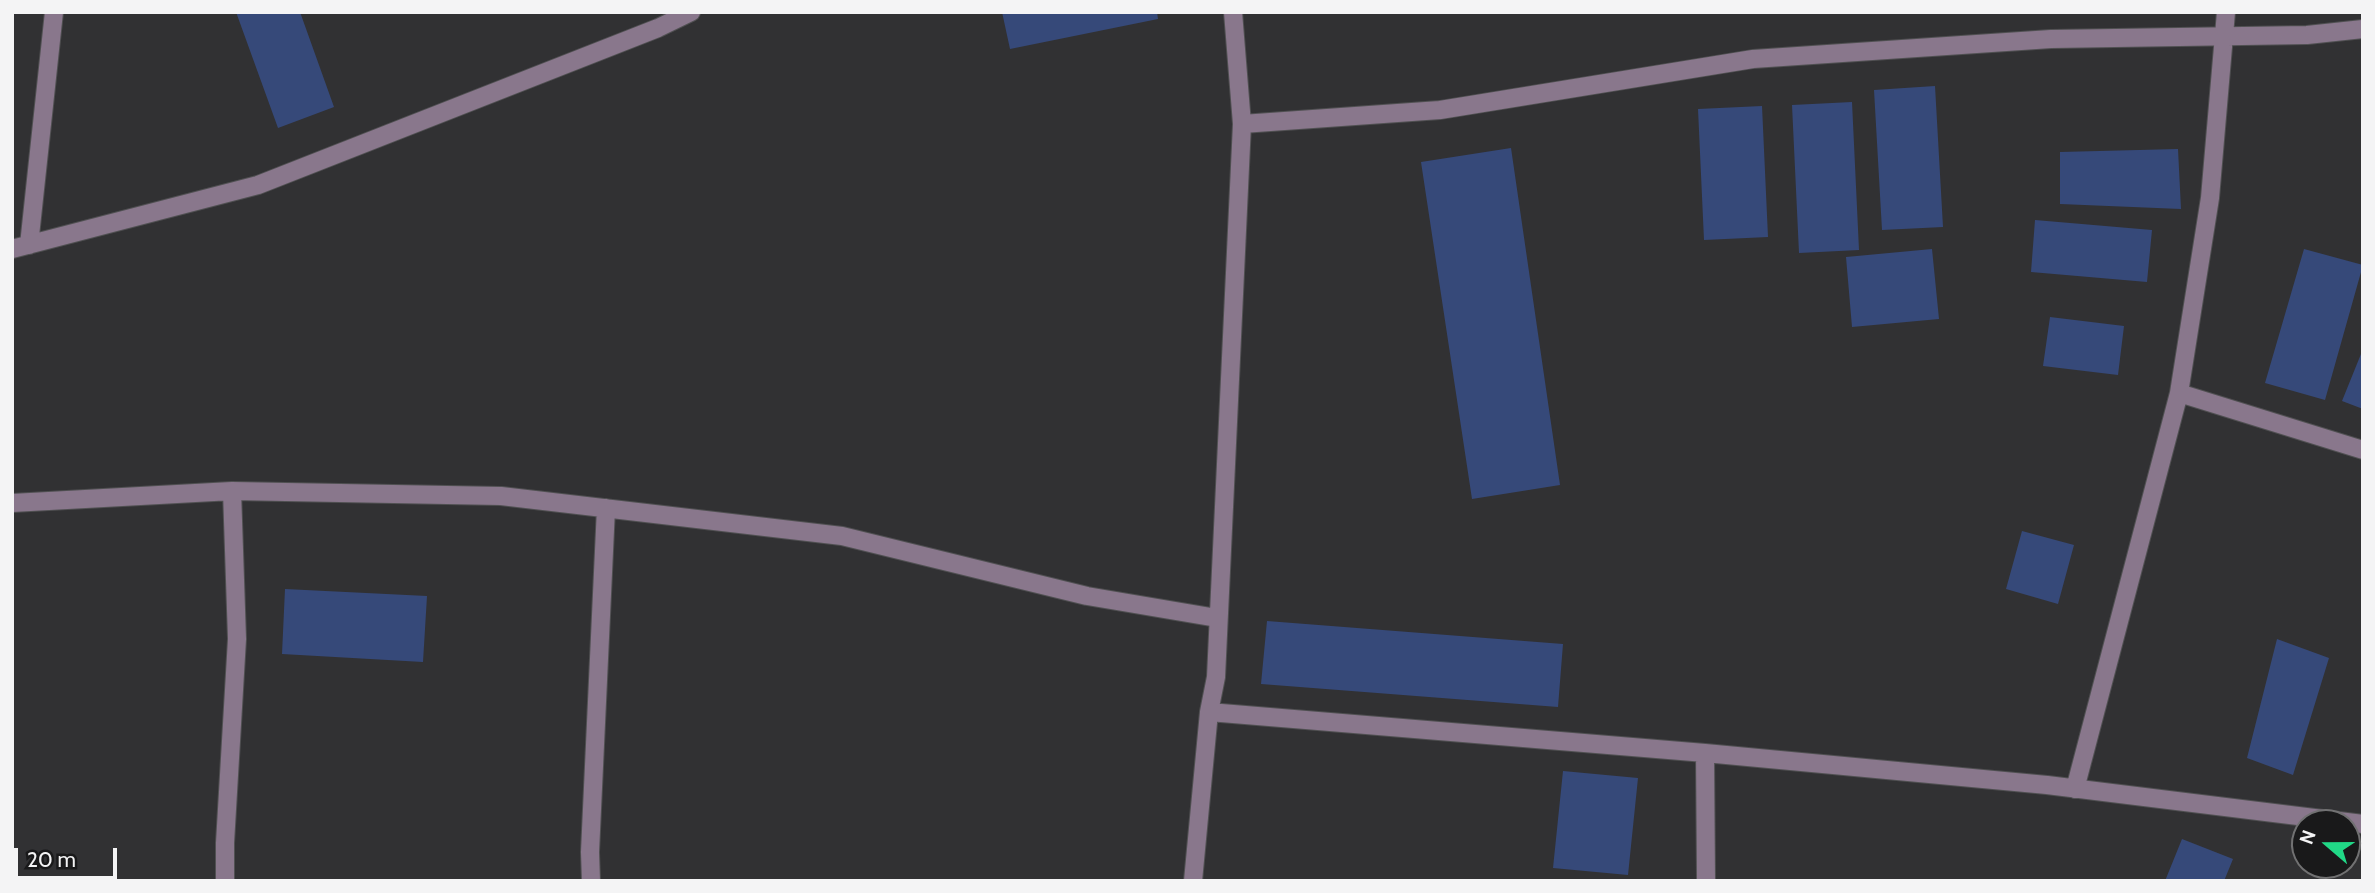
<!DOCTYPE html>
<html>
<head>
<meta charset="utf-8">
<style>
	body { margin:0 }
	#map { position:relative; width:2375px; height:893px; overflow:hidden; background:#313133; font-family:Cabin,sans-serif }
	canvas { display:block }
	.frame { position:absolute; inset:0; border:14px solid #f4f4f5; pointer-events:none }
	.north { position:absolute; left:2291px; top:809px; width:70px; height:70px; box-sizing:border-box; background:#19191a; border:2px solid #717172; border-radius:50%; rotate:290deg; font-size:19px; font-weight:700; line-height:28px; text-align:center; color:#f4f4f5 }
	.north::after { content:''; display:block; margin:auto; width:24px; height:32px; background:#21d887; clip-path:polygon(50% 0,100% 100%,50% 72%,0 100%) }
	.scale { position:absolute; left:14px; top:848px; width:103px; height:32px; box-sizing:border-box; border:4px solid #f4f4f5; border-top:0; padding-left:9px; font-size:21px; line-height:24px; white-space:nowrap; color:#f4f4f5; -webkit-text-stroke:5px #19191a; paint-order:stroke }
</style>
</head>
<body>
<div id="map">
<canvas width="2375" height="893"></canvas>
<div class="frame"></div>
<div class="north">N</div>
<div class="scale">20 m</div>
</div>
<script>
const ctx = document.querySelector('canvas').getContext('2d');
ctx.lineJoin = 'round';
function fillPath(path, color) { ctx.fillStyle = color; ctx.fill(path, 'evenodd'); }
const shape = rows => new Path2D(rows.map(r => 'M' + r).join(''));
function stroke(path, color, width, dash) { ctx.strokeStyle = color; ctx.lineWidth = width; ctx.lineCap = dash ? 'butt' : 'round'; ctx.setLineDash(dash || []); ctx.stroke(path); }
fillPath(shape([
	[236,12,300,12,334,107,278,128],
	[1002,12,1157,12,1158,19,1010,49],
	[1935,86,1943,227,1882,230,1874,90],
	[1852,102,1859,250,1799,253,1792,105],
	[1762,106,1768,237,1704,240,1698,109],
	[1511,148,1560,485,1472,499,1421,162],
	[2178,149,2181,209,2060,204,2060,152],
	[2035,220,2152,230,2147,282,2031,272],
	[1932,249,1939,319,1852,327,1846,257],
	[2304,249,2363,265,2325,400,2265,383],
	[2050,317,2124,326,2118,375,2043,366],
	[2363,349,2363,409,2342,401],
	[2022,531,2074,545,2058,604,2006,589],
	[285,589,427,596,423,662,282,654],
	[1267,621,1563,644,1558,707,1261,684],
	[2277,639,2329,658,2293,775,2247,758],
	[1563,771,1638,778,1628,875,1553,868],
	[2182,839,2233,859,2224,881,2165,881]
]), '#364979');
const minor = shape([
	[1242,124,1440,110,1753,59,2051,39,2307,35,2363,29],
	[29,245,54,12],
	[12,249,258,185,658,28,691,12],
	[2179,393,2363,450],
	[12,503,232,491,501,496,842,536,1087,596,1217,618],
	[1209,712,1705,753,2047,785,2363,824],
	[1705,753,1706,881],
	[2075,789,2179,393,2210,198,2226,12],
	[225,881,225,843,237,639,232,491],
	[591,881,590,852,606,508],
	[1193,881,1209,712,1216,677,1242,124,1233,12]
]);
stroke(minor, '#505052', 20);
stroke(minor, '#89778c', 18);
</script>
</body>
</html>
